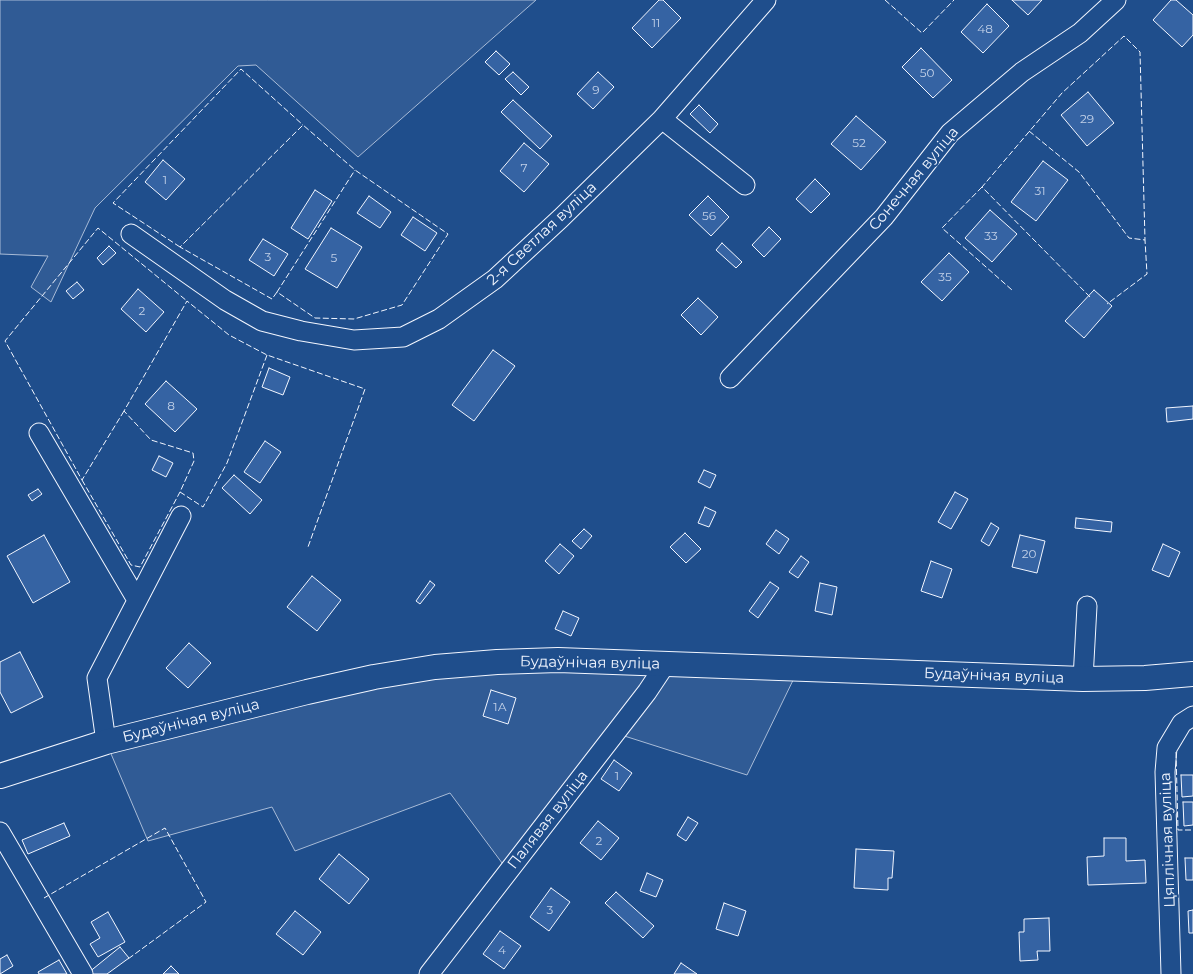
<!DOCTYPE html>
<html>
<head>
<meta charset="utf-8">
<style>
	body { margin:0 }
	canvas { display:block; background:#1f4e8c }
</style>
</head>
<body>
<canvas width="1193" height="974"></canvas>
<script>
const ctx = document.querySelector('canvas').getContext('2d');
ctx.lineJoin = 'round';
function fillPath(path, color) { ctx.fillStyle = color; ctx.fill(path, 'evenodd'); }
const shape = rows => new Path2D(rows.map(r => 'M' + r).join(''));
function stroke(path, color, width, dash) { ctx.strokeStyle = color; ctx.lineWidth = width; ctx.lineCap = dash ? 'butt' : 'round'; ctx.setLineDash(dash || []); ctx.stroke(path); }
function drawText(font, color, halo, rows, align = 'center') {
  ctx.font = font + ' Montserrat,sans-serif'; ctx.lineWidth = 4; ctx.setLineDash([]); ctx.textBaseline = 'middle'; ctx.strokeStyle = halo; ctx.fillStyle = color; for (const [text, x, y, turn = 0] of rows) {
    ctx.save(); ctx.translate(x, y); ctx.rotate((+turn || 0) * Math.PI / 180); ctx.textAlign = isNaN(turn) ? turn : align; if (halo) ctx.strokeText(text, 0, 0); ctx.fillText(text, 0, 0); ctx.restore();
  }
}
const built = shape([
	[0,0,536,0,358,157,256,65,238,66,95,208,51,302,31,287,48,256,0,254,0,0],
	[435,667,798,670,747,775,615,733,508,871,450,793,295,851,272,807,148,841,106,742,435,667]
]);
fillPath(built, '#305b95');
stroke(built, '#a8bbd7', 1);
const building = shape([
	[659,0,663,0,681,18,652,48,632,28,659,0],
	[1012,0,1042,0,1028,15,1012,0],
	[1171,0,1176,0,1193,15,1193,35,1182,47,1153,20,1171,0],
	[987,4,1009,26,983,53,961,32,987,4],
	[921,48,952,80,933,98,902,67,921,48],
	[496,51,510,64,499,75,485,62,496,51],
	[513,72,529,87,521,95,505,79,513,72],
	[598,72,614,87,593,109,577,94,598,72],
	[1088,92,1114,123,1087,146,1061,115,1088,92],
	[513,100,552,136,540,149,501,112,513,100],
	[699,105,718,124,710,133,690,114,699,105],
	[856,116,886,142,861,170,831,144,856,116],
	[524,143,549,164,524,192,500,171,524,143],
	[163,160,185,179,166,200,145,182,163,160],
	[1043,161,1068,180,1036,221,1011,202,1043,161],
	[815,179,830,194,811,213,796,199,815,179],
	[315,190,332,201,308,239,291,228,315,190],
	[369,196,391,212,380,228,357,213,369,196],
	[708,196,729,217,711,236,689,215,708,196],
	[990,210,1017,234,992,262,965,238,990,210],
	[413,217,437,233,425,251,401,235,413,217],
	[769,227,781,239,764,257,752,245,769,227],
	[331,228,362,247,337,288,305,269,331,228],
	[263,239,288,254,274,276,249,260,263,239],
	[722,243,742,262,736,268,716,250,722,243],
	[109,246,116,253,103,265,97,258,109,246],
	[949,253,969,272,942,301,921,282,949,253],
	[77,282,84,290,73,299,66,291,77,282],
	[138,289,164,312,146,332,121,309,138,289],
	[1094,290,1112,306,1084,338,1065,321,1094,290],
	[698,298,718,317,701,335,681,315,698,298],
	[493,350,515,366,474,421,452,405,493,350],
	[269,368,290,377,283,395,262,387,269,368],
	[166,381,197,409,175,432,145,404,166,381],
	[1193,406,1193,419,1167,422,1166,408,1193,406],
	[265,441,281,452,260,483,244,472,265,441],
	[159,456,173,463,166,477,152,470,159,456],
	[704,470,716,475,710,488,698,482,704,470],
	[234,475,262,500,250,514,222,488,234,475],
	[38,489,42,494,32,501,28,495,38,489],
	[955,492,968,499,951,529,938,522,955,492],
	[705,507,716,512,709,527,698,523,705,507],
	[1076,518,1112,522,1111,532,1075,528,1076,518],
	[991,523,999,528,989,546,981,541,991,523],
	[584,529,592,536,581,549,572,541,584,529],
	[776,530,789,539,779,554,766,544,776,530],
	[685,533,701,549,686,563,670,547,685,533],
	[44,535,70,582,33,603,7,556,44,535],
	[1020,535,1045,541,1037,573,1012,567,1020,535],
	[560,544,574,556,559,574,545,561,560,544],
	[1163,544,1180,552,1169,577,1152,570,1163,544],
	[801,556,809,562,798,578,789,572,801,556],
	[931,561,952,569,942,598,921,591,931,561],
	[312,576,341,600,317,631,287,607,312,576],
	[430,581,435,585,420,604,416,601,430,581],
	[770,582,779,588,758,618,749,611,770,582],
	[820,583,837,587,832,615,815,611,820,583],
	[563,611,579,618,571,636,555,629,563,611],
	[189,643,211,663,188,688,166,668,189,643],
	[20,652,43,697,11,713,0,692,0,662,20,652],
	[491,690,516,698,508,724,483,716,491,690],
	[614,760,632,773,619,791,601,779,614,760],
	[1181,775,1193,775,1193,796,1182,797,1181,775],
	[1183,802,1193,802,1193,825,1184,826,1183,802],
	[688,817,698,823,686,841,677,835,688,817],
	[598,821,619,838,601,860,580,843,598,821],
	[64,823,70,836,28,854,22,840,64,823],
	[1104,838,1126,838,1126,861,1145,860,1146,883,1088,885,1087,857,1104,856,1104,838],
	[856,849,894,851,892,878,888,878,888,890,854,888,856,849],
	[339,854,369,879,349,904,319,879,339,854],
	[1185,858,1193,858,1193,880,1186,880,1185,858],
	[647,873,663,880,656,897,640,891,647,873],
	[551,888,570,902,549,931,530,917,551,888],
	[616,892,654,926,643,938,605,903,616,892],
	[724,903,746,911,738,936,716,929,724,903],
	[1193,910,1193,933,1189,933,1188,911,1193,910],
	[295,911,321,932,303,955,276,934,295,911],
	[108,912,125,942,98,957,90,944,100,938,91,922,108,912],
	[1049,918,1050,951,1037,951,1038,960,1020,961,1019,932,1024,932,1024,919,1049,918],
	[500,931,521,946,504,969,483,954,500,931],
	[120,947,129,958,107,974,89,974,88,973,120,947],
	[7,955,13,966,0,974,0,959,7,955],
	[59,960,67,974,39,974,38,972,59,960],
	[681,963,697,974,674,974,681,963],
	[171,966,179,974,163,974,171,966]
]);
fillPath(building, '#3563a3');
stroke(building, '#f2f6ff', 1);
const minor = shape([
	[662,119,745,185],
	[131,234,225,300,262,321,301,331,354,340,403,337,439,319,495,279,561,218,662,119,766,0],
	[730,378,884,217,950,133,1022,72,1080,33,1116,0],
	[39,433,137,600],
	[1083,679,1087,606],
	[106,742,97,678,181,516],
	[0,832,83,974],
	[429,974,647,692,665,665],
	[1171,974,1165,772,1167,748,1182,723,1193,716]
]);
const major = shape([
	[0,776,106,742,307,692,374,677,435,667,497,662,558,660,1083,679,1145,678,1193,674]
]);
stroke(minor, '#f2f6ff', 21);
stroke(major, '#f2f6ff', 26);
stroke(minor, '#1f4e8c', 19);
stroke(major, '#1f4e8c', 24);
stroke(shape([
	[885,0,922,33,954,0],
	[1029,131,1079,172,1129,238,1145,240,1147,274,1107,304],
	[982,187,942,228,1012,290],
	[180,247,113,203,241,69,303,125],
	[277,292,272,299,180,247,303,125,355,170,448,234,402,305,354,319,315,318,277,292,355,170],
	[1090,297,982,187,1062,93,1124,36,1140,52,1145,240],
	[267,355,227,463,203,507,180,492,194,461,193,453,151,440,124,411,187,301,229,335,267,355,365,389,308,547],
	[124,411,82,480,5,341,98,228,187,301],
	[82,480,131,565,140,567,180,492],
	[1176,752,1178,830,1193,830],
	[44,898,165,828,206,902,128,959]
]), '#f2f6ff', 1, [6, 2.5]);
drawText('12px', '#c3d1e8', null, [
	["11",656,23],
	["48",985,29],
	["50",927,73],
	["9",596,90],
	["29",1087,119],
	["52",859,143],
	["7",524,168],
	["1",165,180],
	["31",1040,191],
	["56",709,216],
	["33",991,236],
	["3",268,257],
	["5",334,258],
	["35",945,277],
	["2",142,311],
	["8",171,406],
	["20",1029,554],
	["1А",500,707],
	["1",617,776],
	["2",599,841],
	["3",550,910],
	["4",502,950]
]);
drawText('15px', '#f2f6ff', '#1f4e8c', [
	["Сонечная вуліца",914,179,-50],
	["2-я Светлая вуліца",542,234,-43],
	["Будаўнічая вуліца",590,663,1],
	["Будаўнічая вуліца",994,676,2],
	["Будаўнічая вуліца",191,721,-14],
	["Палявая вуліца",548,820,-52],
	["Цяплічная вуліца",1168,840,-92]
]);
</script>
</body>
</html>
